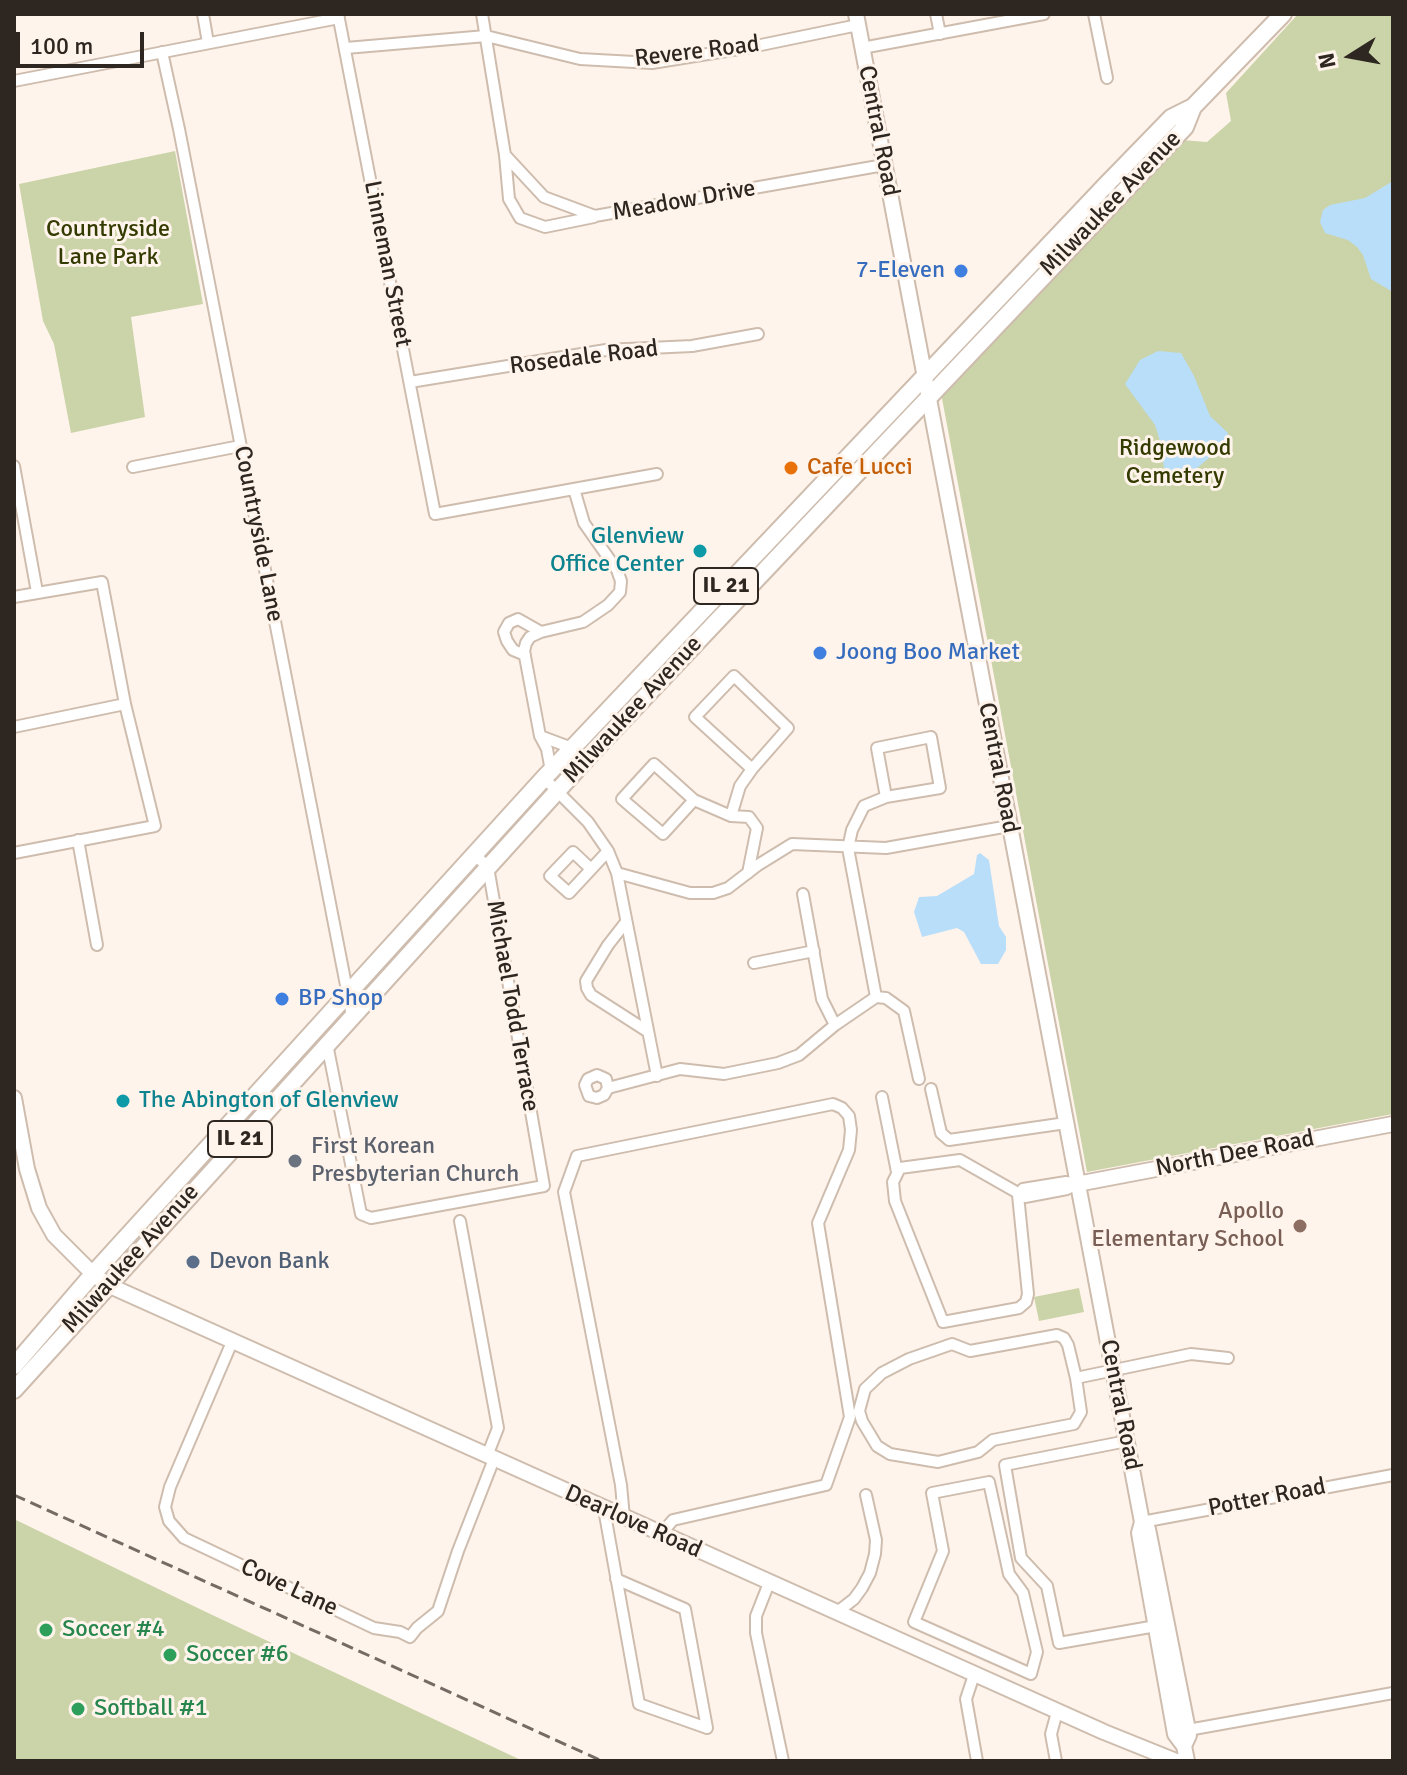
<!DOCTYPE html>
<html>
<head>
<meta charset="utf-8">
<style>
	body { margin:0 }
	#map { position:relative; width:1407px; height:1775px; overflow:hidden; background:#fff4eb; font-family:Signika,sans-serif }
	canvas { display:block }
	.frame { position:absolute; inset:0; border:16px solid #2e2721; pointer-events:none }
	.north { position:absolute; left:1311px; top:16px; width:80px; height:80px; -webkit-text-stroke:6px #fff4eb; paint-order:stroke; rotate:259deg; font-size:22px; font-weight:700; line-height:32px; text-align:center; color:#2e2721 }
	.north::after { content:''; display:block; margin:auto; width:28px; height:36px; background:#2e2721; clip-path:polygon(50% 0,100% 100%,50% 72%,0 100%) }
	.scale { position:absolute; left:16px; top:32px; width:128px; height:36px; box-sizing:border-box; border:4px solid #2e2721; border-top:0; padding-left:10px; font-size:24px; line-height:28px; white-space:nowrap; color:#2e2721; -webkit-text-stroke:6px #fff4eb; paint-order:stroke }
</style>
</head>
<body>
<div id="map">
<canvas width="1407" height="1775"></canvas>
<div class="frame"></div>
<div class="north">N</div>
<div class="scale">100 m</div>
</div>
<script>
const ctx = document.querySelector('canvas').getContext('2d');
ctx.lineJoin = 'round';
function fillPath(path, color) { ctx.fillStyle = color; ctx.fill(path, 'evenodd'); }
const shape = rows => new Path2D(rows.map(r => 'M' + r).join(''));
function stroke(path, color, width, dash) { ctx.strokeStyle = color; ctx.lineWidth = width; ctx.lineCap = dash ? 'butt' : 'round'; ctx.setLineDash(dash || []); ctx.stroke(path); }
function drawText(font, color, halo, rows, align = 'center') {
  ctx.font = font + ' Signika,sans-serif'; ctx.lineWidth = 6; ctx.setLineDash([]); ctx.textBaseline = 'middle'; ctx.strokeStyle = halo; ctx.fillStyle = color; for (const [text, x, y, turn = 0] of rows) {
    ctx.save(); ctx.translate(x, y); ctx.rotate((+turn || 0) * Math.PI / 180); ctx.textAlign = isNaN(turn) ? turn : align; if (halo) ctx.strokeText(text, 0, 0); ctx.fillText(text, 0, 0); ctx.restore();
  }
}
fillPath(shape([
	[1298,14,1393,14,1393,1114,1087,1172,941,393,1182,140,1207,142,1231,121,1226,93],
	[175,151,203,304,131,317,145,417,71,433,54,344,43,321,19,184],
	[1079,1288,1084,1312,1039,1321,1034,1297],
	[14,1519,206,1612,523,1761,14,1761]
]), '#cbd4a9');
fillPath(shape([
	[1393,181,1393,292,1371,279,1363,255,1357,247,1348,240,1325,233,1320,222,1323,210,1330,205,1365,198],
	[1158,351,1181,353,1194,376,1210,416,1228,433,1227,443,1191,473,1172,475,1164,468,1161,444,1155,425,1125,384,1140,360],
	[980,853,989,860,999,926,1006,937,1006,950,998,964,981,964,964,932,957,928,922,937,914,912,919,897,937,896,974,874,977,855]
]), '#b9def9');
const street = shape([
	[203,14,208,43],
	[338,14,435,514,657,474],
	[482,14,505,155,509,199,520,218,545,227,594,217],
	[936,14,940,34],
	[1094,14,1107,78],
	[346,48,486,36,580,59,652,63,751,47,858,25],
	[862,48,1044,14],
	[162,52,179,129,352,1016],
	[14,81,339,18],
	[505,155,544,197,595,216,884,165],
	[410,382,606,350,692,346,758,334],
	[14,466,37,592],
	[133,467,240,446],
	[14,597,102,582,125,704,155,826,14,853],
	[525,655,513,650,507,641,504,632,509,623,518,619,541,632],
	[14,727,125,704],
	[540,736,572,748],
	[551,771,547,749,540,736,524,651,526,643,530,637,541,632,583,622,608,605,620,592,621,581,617,570,584,523,574,489],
	[544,778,588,822,608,851,617,873,657,1076],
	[694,800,663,834,622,799,654,764,694,800,731,816,749,817,757,828,748,873],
	[731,816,740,786,752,769,788,728,734,676,695,717,752,769],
	[78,840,97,945],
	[591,869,573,852,550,876,569,893,608,851],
	[617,873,690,893,713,893,728,888,758,865,792,844,886,848,1009,826],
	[803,894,822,999,835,1025],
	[626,922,608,945,586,981,587,988,591,995,647,1031],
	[754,963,814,951],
	[876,997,848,848,852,830,864,806,886,797,940,788,931,737,877,748,886,797],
	[327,1044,361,1214,371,1218,544,1186,488,867,475,855],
	[608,1088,606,1079,597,1075,588,1079,585,1085,589,1096,597,1098,604,1095,608,1088,680,1069,724,1074,778,1063,799,1055,835,1025,876,997,886,998,904,1011,919,1079],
	[931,1089,941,1133,949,1140,1066,1123],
	[882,1097,897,1172],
	[1018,1195,1028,1294,1026,1302,1019,1308,943,1322,895,1201,893,1182,900,1168,960,1160,1025,1197,1067,1189,1077,1184],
	[1018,1195,1023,1189,1066,1182,1077,1184],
	[460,1221,498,1428,487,1456],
	[1057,1335,1064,1338,1068,1345,1076,1378,1081,1412,1074,1424,993,1440,978,1452,938,1462,890,1454,877,1446,862,1421,859,1411,865,1389,882,1373,909,1359,952,1344,970,1351,1057,1335],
	[232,1342,170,1487,165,1507,169,1521,184,1538,374,1628,400,1632,410,1637,417,1628,438,1611,458,1551,494,1459],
	[1076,1378,1191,1354,1228,1358],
	[1127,1441,1005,1465,1021,1558,1047,1586,1059,1643,1156,1626],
	[989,1482,1009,1574,1023,1593,1037,1652,1031,1674,914,1622,943,1551,932,1493,989,1482],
	[604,1509,639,1704,707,1728],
	[624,1518,621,1485,564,1192,577,1156,833,1104,842,1108,849,1116,851,1130,849,1150,818,1223,850,1417,826,1485,673,1520,661,1534],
	[1142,1522,1393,1475],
	[616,1579,685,1609,707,1728],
	[769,1583,756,1616,756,1633,783,1761],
	[836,1613,854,1599,862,1588,870,1573,875,1554,876,1540,866,1495],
	[974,1675,966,1699,977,1761],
	[1188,1730,1393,1693],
	[1056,1761,1051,1734,1057,1712]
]);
const secondary = shape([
	[856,14,1142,1522,1139,1533,1175,1734,1184,1746,1187,1761],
	[14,1098,27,1169,39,1208,54,1235,93,1274,108,1285,1104,1732,1176,1761],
	[1077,1184,1393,1124],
	[1142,1522,1148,1529,1189,1735,1184,1746]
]);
const primary = shape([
	[14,1366,93,1274,544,778,1105,186,1171,118,1193,107,1283,14],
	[14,1390,590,755,1185,127,1193,107]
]);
stroke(street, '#cebdae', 14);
stroke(secondary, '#cebdae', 18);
stroke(primary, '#cebdae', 20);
stroke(street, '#fff', 10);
stroke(secondary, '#fff', 14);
stroke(primary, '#fff', 16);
stroke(shape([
	[14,1495,602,1761]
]), '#746b64', 3, [12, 6]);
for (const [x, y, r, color] of [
	[961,271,8,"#3f7fe0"],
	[791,468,8,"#e8710a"],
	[700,551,8,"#0f9aa8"],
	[820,653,8,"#3f7fe0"],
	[282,999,8,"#3f7fe0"],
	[123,1101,8,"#0f9aa8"],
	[295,1161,8,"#6b7280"],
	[1300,1226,8,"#8d6e63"],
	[193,1262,8,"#5c6f8a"],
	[46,1630,8,"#2e9e5b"],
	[170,1655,8,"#2e9e5b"],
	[78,1709,8,"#2e9e5b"]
]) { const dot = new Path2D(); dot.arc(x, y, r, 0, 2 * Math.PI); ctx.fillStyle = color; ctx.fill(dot); stroke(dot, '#fff4eb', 3); }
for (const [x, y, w] of [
	[726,586,64],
	[240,1139,64]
]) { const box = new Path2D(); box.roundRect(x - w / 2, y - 18, w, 36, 6); ctx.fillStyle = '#fff4eb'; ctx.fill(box); stroke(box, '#2e2721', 2); }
drawText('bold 22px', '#2e2721', null, [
	["IL 21",726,586],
	["IL 21",240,1139]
]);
drawText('24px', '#2e2721', '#fff4eb', [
	["Revere Road",697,52,-7],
	["Central Road",878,131,79],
	["Meadow Drive",684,201,-10],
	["Milwaukee Avenue",1111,204,-46],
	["Linneman Street",387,264,79],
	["Rosedale Road",584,358,-7],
	["Countryside Lane",258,534,79],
	["Milwaukee Avenue",633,710,-47],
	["Central Road",998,768,79],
	["Michael Todd Terrace",512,1006,80],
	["North Dee Road",1235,1154,-11],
	["Milwaukee Avenue",131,1259,-48],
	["Central Road",1120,1405,79],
	["Potter Road",1267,1498,-11],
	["Dearlove Road",633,1522,24],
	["Cove Lane",289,1588,25]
]);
drawText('24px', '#343b00', '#fff4eb', [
	["Countryside",108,230],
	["Lane Park",108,258],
	["Ridgewood",1175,449],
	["Cemetery",1175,477]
]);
drawText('24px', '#366cbe', '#fff4eb', [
	["7-Eleven",945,271,"right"],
	["Joong Boo Market",836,653],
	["BP Shop",298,999]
], 'left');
drawText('24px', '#c56008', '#fff4eb', [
	["Cafe Lucci",807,468]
], 'left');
drawText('24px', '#0d838f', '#fff4eb', [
	["Glenview",684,537],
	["Office Center",684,565],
	["The Abington of Glenview",139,1101,"left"]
], 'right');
drawText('24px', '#5b616d', '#fff4eb', [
	["First Korean",311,1147],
	["Presbyterian Church",311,1175]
], 'left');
drawText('24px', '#785e54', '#fff4eb', [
	["Apollo",1284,1212],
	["Elementary School",1284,1240]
], 'right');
drawText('24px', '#4e5e75', '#fff4eb', [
	["Devon Bank",209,1262]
], 'left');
drawText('24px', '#27864d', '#fff4eb', [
	["Soccer #4",62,1630],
	["Soccer #6",186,1655],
	["Softball #1",94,1709]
], 'left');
</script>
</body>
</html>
